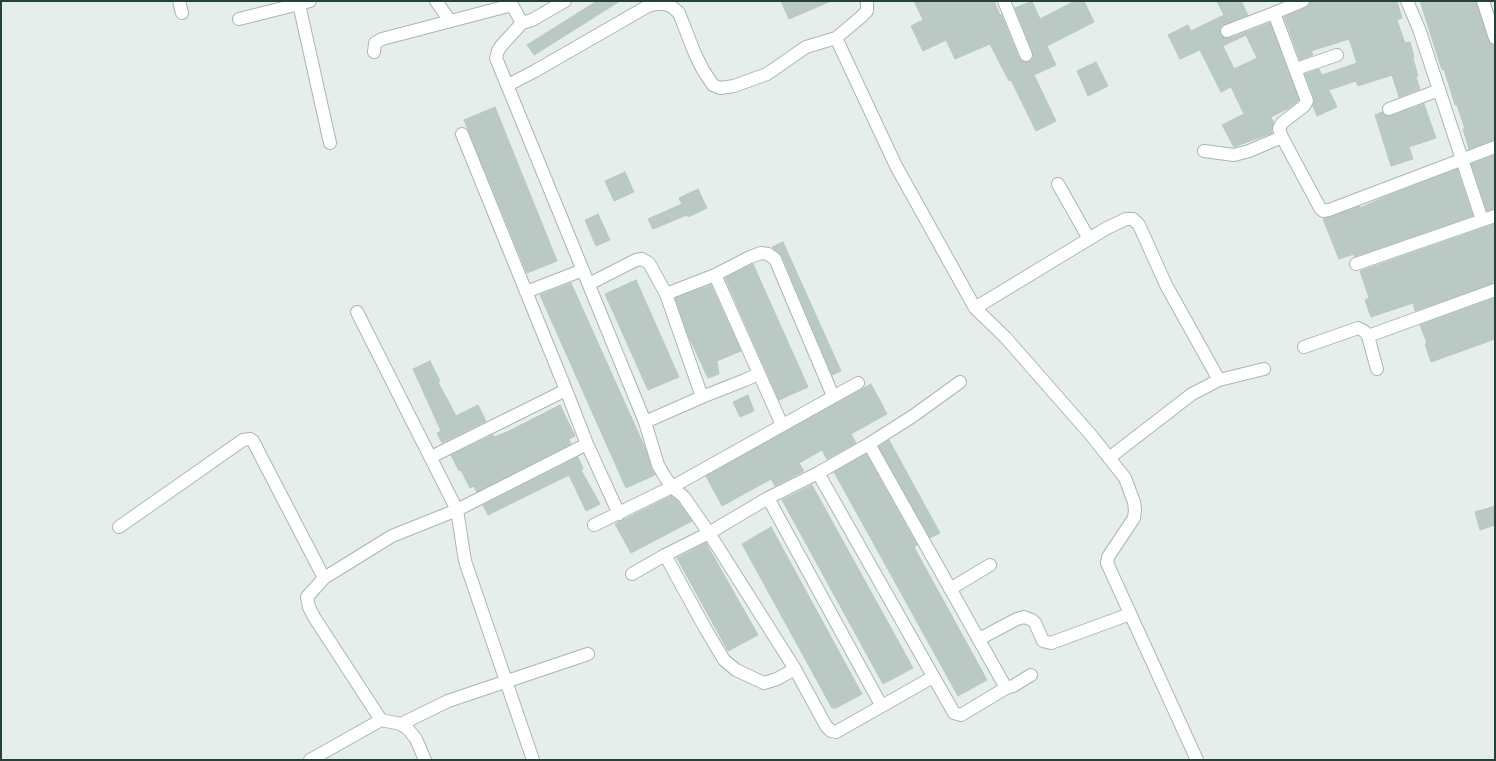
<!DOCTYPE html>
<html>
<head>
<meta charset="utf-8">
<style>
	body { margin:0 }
	#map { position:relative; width:1496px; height:761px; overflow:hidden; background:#e6eeeb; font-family:Barlow,sans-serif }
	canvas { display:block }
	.frame { position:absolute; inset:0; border:2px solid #25413a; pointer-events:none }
</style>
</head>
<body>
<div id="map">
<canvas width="1496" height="761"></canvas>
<div class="frame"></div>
</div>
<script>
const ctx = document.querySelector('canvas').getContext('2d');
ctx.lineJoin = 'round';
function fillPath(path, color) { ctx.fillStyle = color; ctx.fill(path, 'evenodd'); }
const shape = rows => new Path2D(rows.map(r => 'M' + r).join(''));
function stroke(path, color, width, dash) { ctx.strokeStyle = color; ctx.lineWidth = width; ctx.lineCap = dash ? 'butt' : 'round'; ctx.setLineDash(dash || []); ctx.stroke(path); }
const building = shape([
	[597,1,620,1,534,55,527,45,597,1],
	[781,1,831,1,789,19,781,1],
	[914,1,994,1,1000,15,1001,14,1019,58,1022,61,1025,62,1032,60,1033,53,1015,8,1032,1,1040,19,1075,1,1084,1,1094,22,1047,46,1056,65,1034,75,1056,121,1036,131,1011,80,1009,81,990,44,955,59,946,40,923,51,911,26,923,20,914,1],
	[1217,1,1241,1,1248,15,1221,26,1220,33,1225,38,1230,38,1270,23,1299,100,1289,108,1271,117,1274,123,1272,128,1272,133,1234,147,1222,125,1244,114,1231,87,1221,92,1200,50,1180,59,1168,35,1188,25,1191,31,1224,15,1217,1],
	[1246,35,1257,58,1234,69,1223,46,1246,35],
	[1311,1,1397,1,1402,18,1397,20,1405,43,1410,42,1414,57,1413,58,1418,76,1416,77,1420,89,1399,97,1392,75,1358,86,1356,81,1329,90,1337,107,1317,116,1313,106,1314,98,1305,74,1319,69,1322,75,1357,63,1349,39,1311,51,1313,55,1300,60,1284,17,1306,8,1311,1],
	[1420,1,1476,1,1488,40,1490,44,1495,45,1495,140,1469,149,1463,129,1465,129,1457,105,1455,105,1444,69,1442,70,1420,1],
	[1096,62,1108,86,1088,96,1077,71,1096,62],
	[1424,104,1436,138,1409,147,1413,159,1391,166,1375,115,1382,112,1387,116,1391,116,1424,104],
	[495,107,557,261,527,273,464,120,495,107],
	[1495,155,1495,209,1487,211,1471,164,1495,155],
	[1457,169,1473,216,1354,257,1354,254,1339,259,1323,219,1360,206,1360,208,1382,198,1457,169],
	[625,172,634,192,614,201,605,181,625,172],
	[698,189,707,208,688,217,687,215,653,229,648,219,682,204,679,198,698,189],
	[598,214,610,240,596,246,585,220,598,214],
	[1495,224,1495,283,1415,311,1413,303,1371,317,1365,300,1369,298,1360,271,1495,224],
	[783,242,841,371,832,375,782,256,772,247,783,242],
	[753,264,808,387,779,400,725,278,753,264],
	[636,280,679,377,648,390,605,294,636,280],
	[571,283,646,450,651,467,655,475,626,488,540,295,571,283],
	[711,285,741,351,717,361,719,374,708,378,687,333,675,298,711,285],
	[1495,298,1495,339,1431,362,1425,344,1427,343,1420,325,1495,298],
	[430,361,440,381,438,382,456,416,478,405,486,421,442,443,437,433,441,431,413,369,430,361],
	[871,384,887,414,851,434,856,443,827,459,822,450,799,463,804,471,775,486,771,479,722,506,706,476,871,384],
	[748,395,754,411,740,417,733,402,748,395],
	[560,405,575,436,569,439,571,444,477,492,474,486,470,488,461,470,459,471,451,455,493,435,494,437,507,432,560,405],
	[889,440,940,533,930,538,879,447,889,440],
	[866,454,917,545,914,547,987,680,958,696,834,472,866,454],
	[578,457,583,469,581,470,600,504,586,511,569,475,488,515,483,505,578,457],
	[812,485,913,668,883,684,782,500,812,485],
	[671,496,678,502,692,521,631,553,615,524,671,496],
	[1495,506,1495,525,1480,530,1475,512,1495,506],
	[771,527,862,694,836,708,832,708,742,544,771,527],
	[706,543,758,635,728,651,677,558,706,543]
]);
fillPath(building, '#bbc9c4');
stroke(building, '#b8c8c2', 1);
const street = shape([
	[179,1,182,13],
	[310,1,299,4,330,143],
	[436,1,450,21],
	[565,1,532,20,522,23,501,46,498,51,496,58,645,422,658,465,665,477,672,487,684,497,709,533,768,498,818,473,869,444,913,416,960,382],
	[867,1,867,11,861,17,836,38,896,166,975,308,1005,337,1091,435,1125,478,1134,502,1135,510,1134,518,1108,557,1107,563,1197,760],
	[1004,1,1026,55],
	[1303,1,1274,13,1307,101,1304,106,1282,123,1279,129,1282,137,1320,208,1323,211,1329,210,1495,147],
	[1407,1,1419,29,1482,220],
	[1483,1,1495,38],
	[239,19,299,4],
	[1227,31,1274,13],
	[374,52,375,43,382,39,512,5,522,23],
	[1296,69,1337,55],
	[508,85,535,71,648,6,656,4,663,4,671,6,679,13,695,54,703,70,713,85,720,88,734,86,767,74,806,47,836,38],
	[1389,109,1439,90],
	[462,134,566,390,587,444,619,514],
	[1204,151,1234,155,1249,151,1282,137],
	[1058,184,1089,239],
	[1356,264,1495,216],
	[715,275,782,425],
	[589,284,636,260,642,259,649,263,666,294,702,397],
	[526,292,583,270],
	[666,294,715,275,750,257,761,253,768,254,775,259,833,396],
	[975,308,1107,228,1126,219,1133,219,1139,225,1166,285,1219,380],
	[357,312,457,510,465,561,533,760],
	[1368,336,1495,290],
	[1304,347,1358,328,1364,331,1368,336,1377,369],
	[645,422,702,397,745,380,758,374],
	[869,444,1006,688],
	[431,457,566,390],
	[1109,458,1192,394,1219,380,1264,369],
	[818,473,954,713,961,715,1006,688,1013,686,1031,675],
	[768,498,881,705],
	[594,525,672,487,858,383],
	[119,527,243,440,250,439,253,441,324,578],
	[665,555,705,628,724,660,736,670,764,683,777,679,795,669],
	[632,574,665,555,709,533,795,669,826,726,831,731,836,732,933,677],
	[950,589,990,565],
	[979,639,1017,619,1024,617,1032,620,1035,623,1043,641,1051,643,1130,614],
	[381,720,314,617,309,607,307,597,324,578,392,536,457,510,587,444],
	[401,724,448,701,588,654],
	[310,760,381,720,401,724,408,729,416,739,425,760]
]);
stroke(street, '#a8b7b2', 14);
stroke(street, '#fff', 12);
</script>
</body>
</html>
